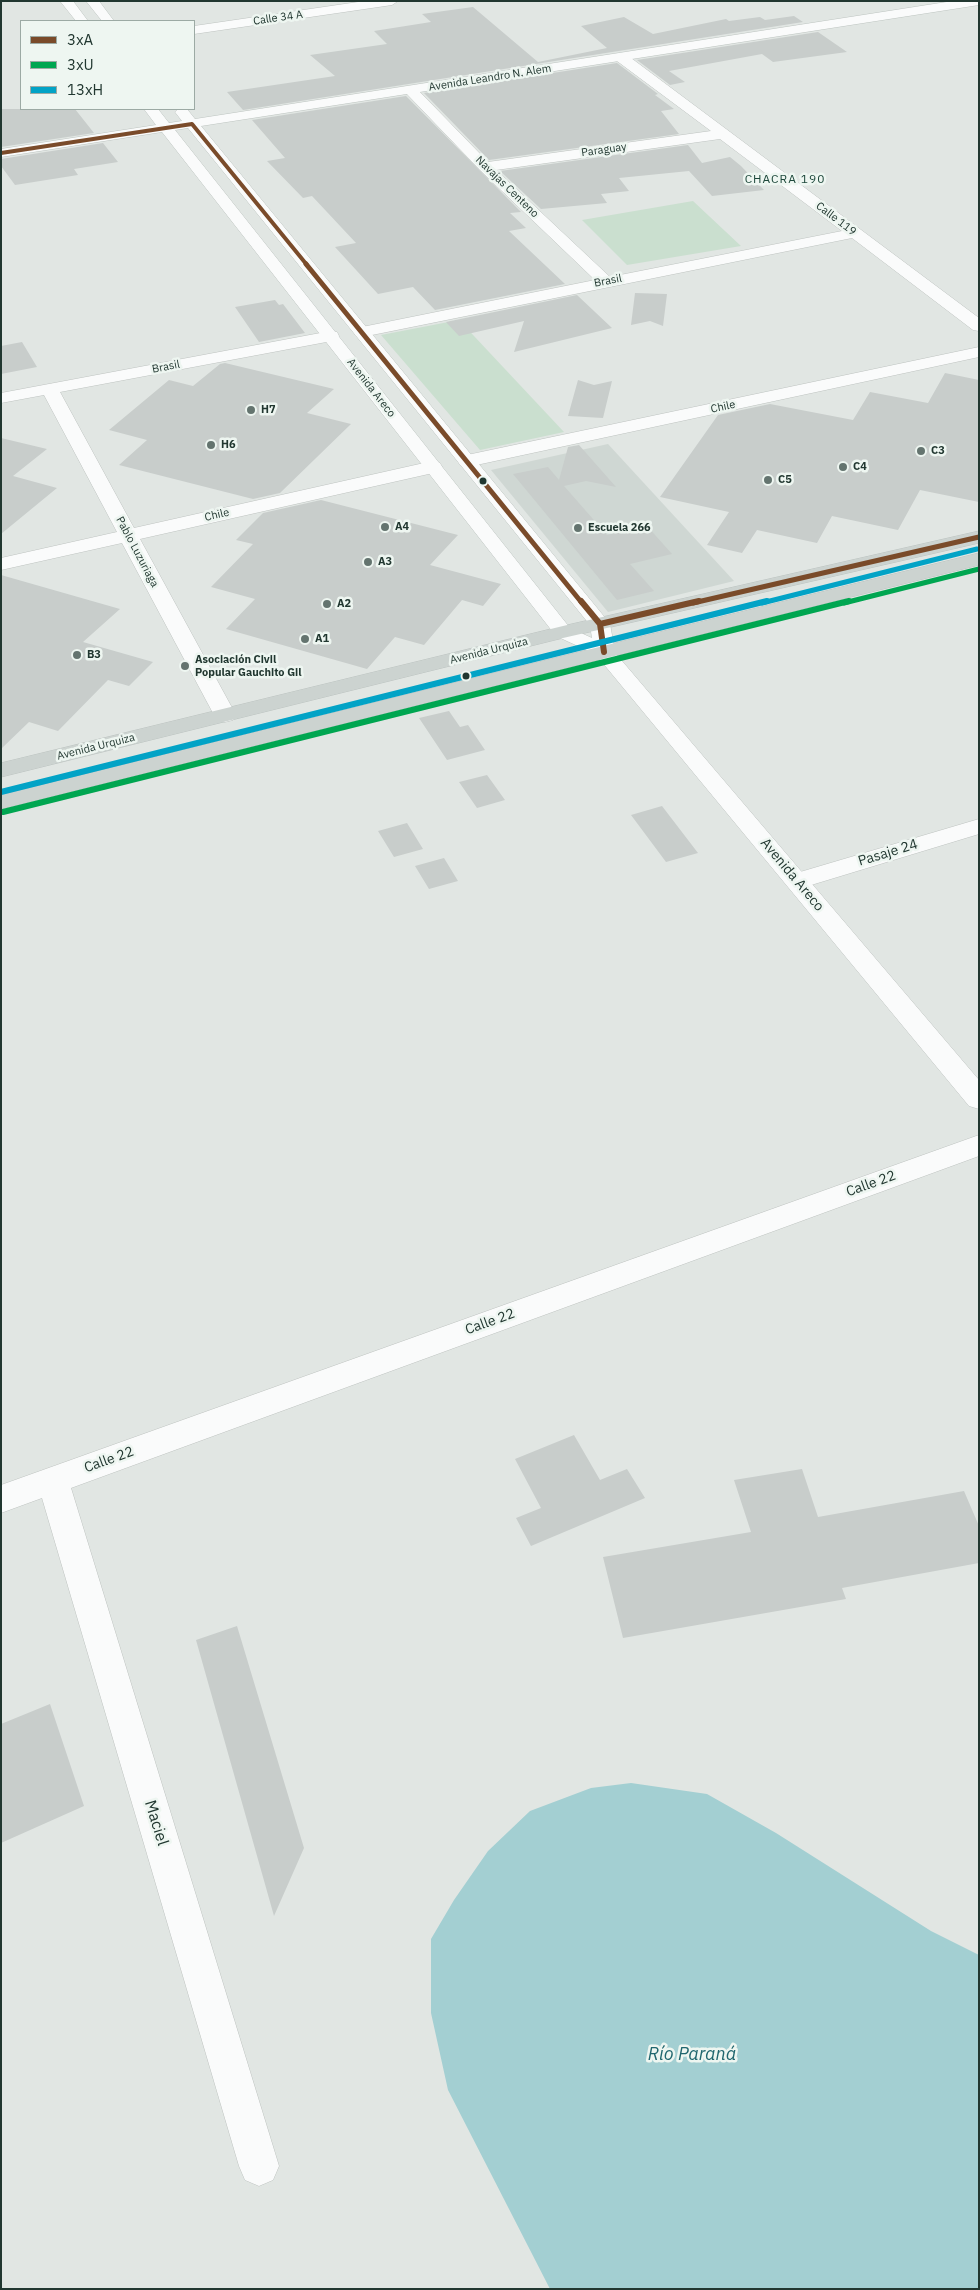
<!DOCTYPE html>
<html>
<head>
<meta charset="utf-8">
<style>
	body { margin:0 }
	#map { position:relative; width:980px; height:2290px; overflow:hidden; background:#e1e6e3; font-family:"IBM Plex Sans",sans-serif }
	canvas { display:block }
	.frame { position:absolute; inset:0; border:2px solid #213730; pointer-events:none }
	.legend { position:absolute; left:20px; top:20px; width:175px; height:90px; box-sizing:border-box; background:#eef6f1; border:1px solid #9caaa4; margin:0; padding:6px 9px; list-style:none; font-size:15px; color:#213730 }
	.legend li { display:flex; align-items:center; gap:10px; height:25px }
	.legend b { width:25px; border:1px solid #9caaa4 }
</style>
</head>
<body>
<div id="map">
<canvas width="980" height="2290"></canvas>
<div class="frame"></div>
<ul class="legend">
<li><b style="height:6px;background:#7a4b2a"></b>3xA</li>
<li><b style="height:6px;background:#00a651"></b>3xU</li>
<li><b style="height:6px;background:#02a3c6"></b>13xH</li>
</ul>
</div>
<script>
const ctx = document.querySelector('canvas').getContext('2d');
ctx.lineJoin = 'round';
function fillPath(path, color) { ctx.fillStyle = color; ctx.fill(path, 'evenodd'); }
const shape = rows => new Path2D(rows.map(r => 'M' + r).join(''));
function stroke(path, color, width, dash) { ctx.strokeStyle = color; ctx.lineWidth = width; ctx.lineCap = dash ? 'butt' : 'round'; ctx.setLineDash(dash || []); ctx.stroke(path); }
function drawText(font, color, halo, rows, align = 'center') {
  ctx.font = font + ' "IBM Plex Sans",sans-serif'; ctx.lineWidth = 5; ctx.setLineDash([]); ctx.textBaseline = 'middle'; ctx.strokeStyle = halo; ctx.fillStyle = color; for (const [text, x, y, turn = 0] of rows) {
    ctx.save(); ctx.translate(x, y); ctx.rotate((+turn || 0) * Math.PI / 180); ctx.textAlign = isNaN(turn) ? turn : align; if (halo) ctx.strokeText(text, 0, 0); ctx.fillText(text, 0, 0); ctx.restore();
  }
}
fillPath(shape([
	[608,444,734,581,608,612,491,470]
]), '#cfd7d3');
fillPath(shape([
	[693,201,741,246,627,265,582,220],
	[459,320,564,432,480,450,381,335]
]), '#cadfcf');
fillPath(shape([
	[631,1783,707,1794,776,1833,931,1931,979,1955,979,2289,550,2289,448,2090,431,2013,431,1939,454,1900,488,1851,530,1811,591,1788]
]), '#a3cfd2');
fillPath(shape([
	[473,7,538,62,607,48,581,26,624,17,653,34,726,19,729,21,760,17,765,20,794,16,803,22,243,110,227,92,335,76,310,55,387,44,374,31,431,22,422,14],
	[818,32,847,52,773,62,762,54,669,71,685,82,670,85,637,60],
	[617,63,658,94,655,95,674,109,661,111,679,134,489,160,424,93],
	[406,96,521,212,510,213,526,228,509,231,565,284,435,310,413,287,378,294,335,247,356,243,312,196,303,198,267,161,285,158,252,120],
	[1,109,75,109,94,133,1,147],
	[103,143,118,162,74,169,78,175,15,185,1,166,1,159],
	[688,145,702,163,730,157,741,166,764,190,712,196,689,171,619,178,629,191,601,194,607,203,541,209,500,171],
	[635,293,667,294,663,326,650,321,631,325],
	[577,295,612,328,514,352,524,321,459,336,446,322],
	[275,300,279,305,283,304,305,333,259,342,235,307],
	[22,342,37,367,1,374,1,346],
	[225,363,334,389,307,413,351,424,280,493,253,499,119,465,147,440,109,430,169,380,193,386,220,364],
	[945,373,979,380,979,502,920,490,898,530,832,516,817,543,757,530,742,553,707,545,729,512,660,497,718,415,770,404,853,420,870,392,928,403],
	[578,380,594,385,612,381,603,418,568,416],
	[1,438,47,449,13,476,57,488,1,534],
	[579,445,616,487,586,481,564,486,607,535,647,526,672,554,630,564,654,591,617,600,513,474,548,467,559,480,568,447],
	[321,500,458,535,430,565,501,584,483,606,462,600,424,645,395,637,367,669,226,629,255,599,211,587,253,544,236,540,263,513],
	[1,575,120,609,83,642,153,662,129,686,108,680,58,731,29,722,1,749],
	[449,711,460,727,468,725,485,750,447,760,419,718],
	[487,775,505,800,477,808,459,782],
	[662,806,698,853,666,862,631,815],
	[407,823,423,849,394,857,378,831],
	[444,858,458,881,429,889,415,866],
	[574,1435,600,1480,627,1469,645,1498,531,1546,516,1518,541,1508,515,1459],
	[802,1469,818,1517,964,1491,979,1526,979,1563,842,1588,846,1599,623,1638,603,1557,751,1532,734,1480],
	[237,1626,304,1848,274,1916,196,1640],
	[50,1704,84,1806,1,1843,1,1724]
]), '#c8cdcb');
const minor = shape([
	[365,1,398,1,392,5,194,34,194,26,365,1],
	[622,54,627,55,979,318,979,331,973,330,852,238,362,337,356,336,354,332,356,328,362,327,595,280,480,170,404,91,406,88,416,88,488,162,711,131,617,61,615,58,617,55,622,54],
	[720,139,842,231,610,277,496,170,720,139],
	[331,331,337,332,339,336,337,340,60,392,134,528,433,461,440,463,442,467,440,471,433,473,140,539,236,715,233,720,225,722,217,720,214,715,122,543,1,570,1,558,117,532,44,395,1,403,1,393,331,331],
	[979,347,979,357,467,467,460,465,458,461,460,457,467,455,979,347],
	[979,819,979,834,798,889,790,887,786,881,790,875,979,819],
	[979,1135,979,1156,71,1488,279,2166,273,2180,259,2186,245,2180,239,2166,42,1498,1,1513,1,1485,979,1135]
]);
const tertiary = shape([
	[604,646,611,648,979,1080,979,1109,969,1106,597,656,593,652,597,648,604,646]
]);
const secondary = shape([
	[60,1,73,1,88,21,76,21,60,1],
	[86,1,99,1,114,21,102,21,86,1],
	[953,1,979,1,979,5,201,126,607,620,610,624,615,652,611,656,604,658,556,636,162,132,1,157,1,149,156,125,144,109,158,109,169,123,182,121,175,112,178,109,187,109,195,119,953,1],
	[188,128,590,625,592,638,570,628,175,130,188,128]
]);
const primary = shape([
	[979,531,979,543,563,638,1,777,1,763,563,626,979,531],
	[979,553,979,565,1,809,1,795,979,553]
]);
stroke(minor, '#bec3c0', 1);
stroke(tertiary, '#bec3c0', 1);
stroke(secondary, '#bdc4c0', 1);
stroke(primary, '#bcc3c0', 1);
fillPath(minor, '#fafbfb');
fillPath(tertiary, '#fafbfb');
fillPath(secondary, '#fafbfb');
fillPath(primary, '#ccd3d0');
stroke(shape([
	[1,153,192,124,307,265]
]), '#7a4b2a', 4);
stroke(shape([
	[306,264,582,603],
	[693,603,979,537]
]), '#7a4b2a', 5);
stroke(shape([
	[581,601,600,624,604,652],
	[600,624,699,601]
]), '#7a4b2a', 6);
stroke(shape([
	[844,603,979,569]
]), '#00a651', 5);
stroke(shape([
	[3,812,849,601]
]), '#00a651', 6);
stroke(shape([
	[762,603,977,549]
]), '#02a3c6', 5);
stroke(shape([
	[1,792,767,601]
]), '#02a3c6', 6);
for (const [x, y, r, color] of [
	[251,410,5,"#64746f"],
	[211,445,5,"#64746f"],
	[921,451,5,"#64746f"],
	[843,467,5,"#64746f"],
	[768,480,5,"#64746f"],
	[483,481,4.5,"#213730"],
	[385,527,5,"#64746f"],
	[578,528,5,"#64746f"],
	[368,562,5,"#64746f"],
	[327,604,5,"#64746f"],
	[305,639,5,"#64746f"],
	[77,655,5,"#64746f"],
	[185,666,5,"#64746f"],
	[466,676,4.5,"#213730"]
]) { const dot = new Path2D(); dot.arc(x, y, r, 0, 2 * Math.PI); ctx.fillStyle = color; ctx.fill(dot); stroke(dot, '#eef6f1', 2); }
drawText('11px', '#213730', '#eef6f1', [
	["Calle 34 A",278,18,-8],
	["Avenida Leandro N. Alem",490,78,-9],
	["Paraguay",604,150,-8],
	["Navajas Centeno",507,187,44],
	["Calle 119",836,219,37],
	["Brasil",608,281,-11],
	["Brasil",166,367,-11],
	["Avenida Areco",371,388,52],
	["Chile",723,407,-12],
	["Chile",217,515,-13],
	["Pablo Luzuriaga",137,552,62],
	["Avenida Urquiza",489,651,-14],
	["Avenida Urquiza",96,747,-14]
]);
drawText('bold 11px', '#213730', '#eef6f1', [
	["H7",261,410],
	["H6",221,445],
	["C3",931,451],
	["C4",853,467],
	["C5",778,480],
	["A4",395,527],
	["Escuela 266",588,528],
	["A3",378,562],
	["A2",337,604],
	["A1",315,639],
	["B3",87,655],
	["Asociación Civil",195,660],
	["Popular Gauchito Gil",195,673]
], 'left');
ctx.letterSpacing = '1px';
drawText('12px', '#1e483b', '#eef6f1', [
	["CHACRA 190",785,180]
]);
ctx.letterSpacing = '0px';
drawText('14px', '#213730', '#eef6f1', [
	["Pasaje 24",888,853,-17],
	["Avenida Areco",792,875,50],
	["Calle 22",871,1184,-20],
	["Calle 22",490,1322,-20],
	["Calle 22",109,1460,-20]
]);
drawText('16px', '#213730', '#eef6f1', [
	["Maciel",156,1823,73]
]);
drawText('italic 18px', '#1f666e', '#eef6f1', [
	["Río Paraná",692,2055]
]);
</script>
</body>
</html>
